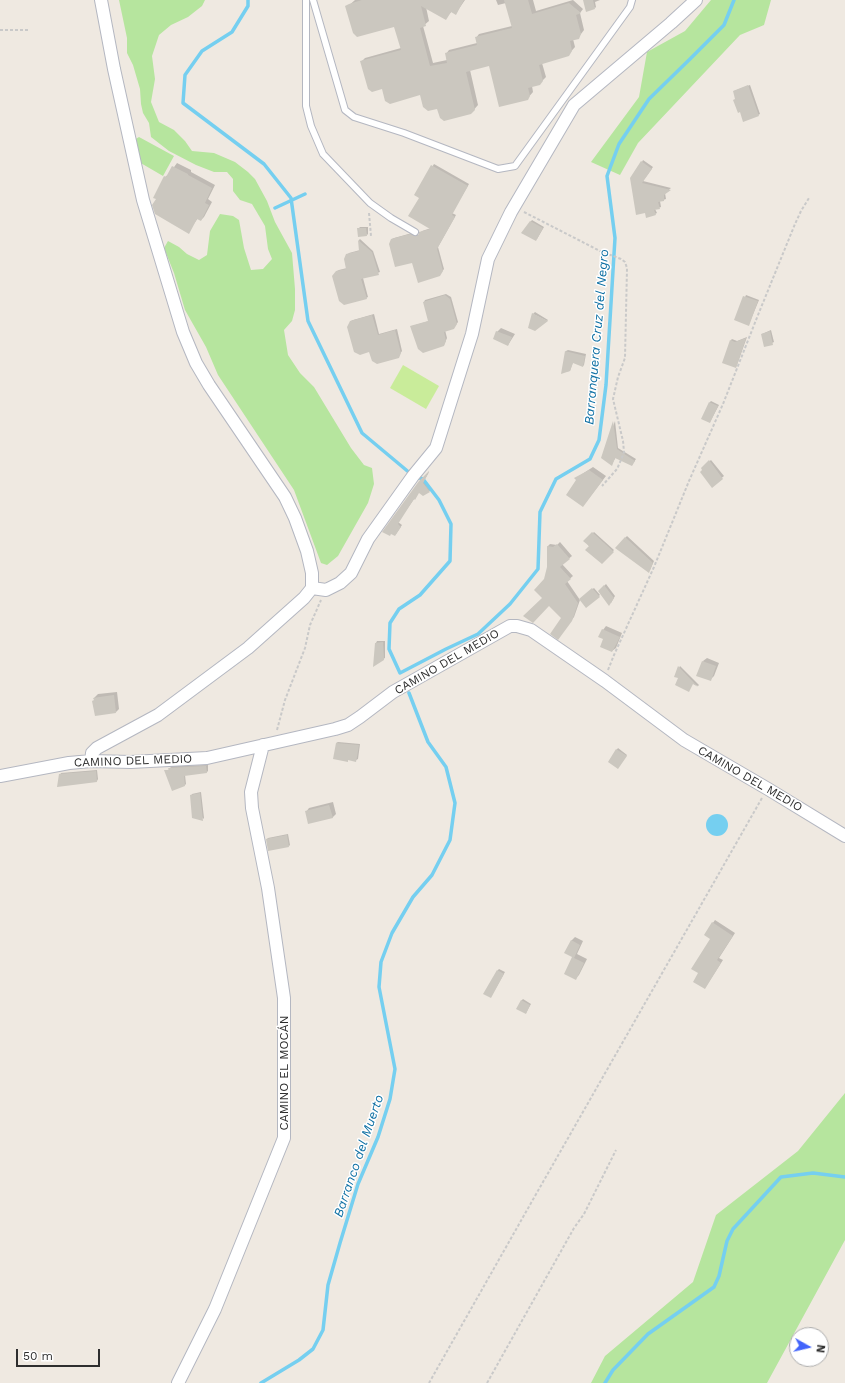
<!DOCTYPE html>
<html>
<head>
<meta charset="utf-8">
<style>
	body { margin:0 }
	#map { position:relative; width:845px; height:1383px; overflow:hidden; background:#efe9e1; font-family:"Work Sans",sans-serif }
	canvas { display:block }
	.north { position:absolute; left:789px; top:1327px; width:40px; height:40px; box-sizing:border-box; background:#fff; border:1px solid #ababab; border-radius:50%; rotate:98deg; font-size:11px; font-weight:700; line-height:16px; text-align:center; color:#2e2e2e }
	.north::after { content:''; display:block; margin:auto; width:14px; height:18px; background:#4264fb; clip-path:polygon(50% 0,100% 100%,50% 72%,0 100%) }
	.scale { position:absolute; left:16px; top:1349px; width:84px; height:18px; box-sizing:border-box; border:2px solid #2e2e2e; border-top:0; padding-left:5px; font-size:12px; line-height:14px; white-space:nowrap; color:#2e2e2e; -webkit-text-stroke:3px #fff; paint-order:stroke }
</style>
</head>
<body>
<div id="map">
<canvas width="845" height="1383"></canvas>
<div class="north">N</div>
<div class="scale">50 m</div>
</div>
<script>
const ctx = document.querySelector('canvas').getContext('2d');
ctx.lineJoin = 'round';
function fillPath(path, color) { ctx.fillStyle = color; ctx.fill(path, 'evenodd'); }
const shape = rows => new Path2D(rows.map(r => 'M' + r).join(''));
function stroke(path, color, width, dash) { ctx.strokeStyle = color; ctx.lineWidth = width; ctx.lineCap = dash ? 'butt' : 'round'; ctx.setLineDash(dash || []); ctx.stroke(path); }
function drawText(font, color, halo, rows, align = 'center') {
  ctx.font = font + ' "Work Sans",sans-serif'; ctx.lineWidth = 3; ctx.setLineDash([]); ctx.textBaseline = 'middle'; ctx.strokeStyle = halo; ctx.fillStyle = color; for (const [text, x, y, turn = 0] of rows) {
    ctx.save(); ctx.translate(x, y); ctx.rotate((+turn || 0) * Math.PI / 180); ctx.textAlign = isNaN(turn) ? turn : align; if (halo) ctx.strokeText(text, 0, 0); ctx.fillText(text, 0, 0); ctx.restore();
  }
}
fillPath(shape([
	[119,0,205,0,202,6,188,17,171,25,159,35,152,56,155,79,151,102,159,122,174,130,185,141,192,151,214,153,235,162,248,172,255,179,267,201,275,222,292,253,295,289,295,310,292,321,284,330,288,355,300,373,314,387,351,448,364,465,372,468,374,484,368,503,338,556,327,565,321,563,294,490,218,375,206,347,185,310,174,273,164,248,168,241,179,247,187,254,199,260,207,255,210,231,220,214,233,216,239,220,244,248,251,270,263,269,272,259,268,249,265,226,252,204,240,200,233,191,233,179,227,172,214,172,196,165,169,151,151,137,149,123,143,113,141,104,140,89,133,65,127,53,127,38],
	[711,0,771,0,764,25,740,35,638,143,620,175,591,162,639,97,647,52,685,31],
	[139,137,174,156,163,176,139,162,134,140],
	[845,1093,845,1240,767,1383,591,1383,605,1356,693,1282,716,1215,798,1151]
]), '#b6e59e');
fillPath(shape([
	[403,365,439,386,426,409,390,388]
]), '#c9ec9a');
fillPath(shape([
	'706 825a11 11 0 1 1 22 0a11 11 0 1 1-22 0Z'
]), '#75cff0');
fillPath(shape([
	[355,0,465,0,456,13,452,11,446,18,426,7,429,21,423,26,433,63,447,60,446,54,449,50,477,43,476,38,479,34,512,26,506,3,498,5,496,0,533,0,536,11,573,0,583,9,580,13,584,30,578,38,573,39,575,47,568,55,542,63,546,77,539,84,532,86,533,92,527,99,490,65,470,70,478,105,471,113,438,108,421,94,383,88,361,62,365,58,401,48,395,26,347,7],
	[584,0,600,0,595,2,596,7,595,8],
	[750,85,760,114,758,115,736,98,734,91],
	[643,160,653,167,643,181,671,188,665,193,666,199,660,201,661,207,655,209,657,213,655,214,646,212,637,214,642,162],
	[177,163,191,170,191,172,215,185,208,199,212,202,204,217,201,220,198,218,188,232,157,199,165,177,169,174],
	[434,164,469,184,452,213,456,215,438,247,444,269,441,273,413,262,392,239,394,238,412,233,418,235,422,231,431,228,420,198,415,195],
	[532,220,544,227,537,239,522,233],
	[360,227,368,227,368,234,367,235,358,229],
	[360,239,373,251,380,272,363,278,368,297,366,298,337,271,339,270,347,268,347,255,349,253,360,250,359,240],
	[446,294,451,297,458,322,455,326,445,330,447,338,444,345,412,326,429,321,424,302,425,300],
	[746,295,759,300,749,324,735,319],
	[535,312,548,320,547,321,533,314],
	[374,314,379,334,397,329,402,351,398,357,351,321,353,320],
	[501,328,515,334,508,345,497,332],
	[771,330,774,342,765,346,762,334],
	[747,337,737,365,736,367,731,340,732,339,737,341],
	[568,350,586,354,584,365,583,366,573,362,570,371,563,372,566,351],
	[711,401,719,405,710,422,710,402],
	[615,421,618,448,636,459,632,465,616,457,612,464,602,458],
	[711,460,724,476,712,486,702,468],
	[593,467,606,476,586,502,576,478],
	[429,472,424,481,431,490,423,495,419,492,398,522,402,525,396,534,391,533,420,481],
	[594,532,614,550,602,563,585,541],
	[627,536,654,561,650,570,616,548],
	[560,542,572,556,562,564,573,576,567,581,580,600,574,617,560,636,563,618,544,598,545,579,548,567,548,546,550,544,557,545],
	[606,584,615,596,611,603,599,591],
	[594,588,600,595,586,607,580,599],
	[606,626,622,633,616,648,612,651,604,639,603,630],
	[377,641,385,641,385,658,383,659,376,643],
	[707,658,719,663,714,676,710,680,703,661],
	[680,666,699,685,698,686,675,676],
	[117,692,119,709,116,712,94,698,98,694],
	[338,742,360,744,358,759,356,760,349,759,347,761,336,743],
	[618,748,627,755,619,766,609,761],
	[208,765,208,771,207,772,185,775,186,784,185,785,165,771,170,769,171,766],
	[97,770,98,779,97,781,58,786,60,775,61,773],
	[201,792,204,818,203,819,191,796,192,794],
	[333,802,336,814,332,818,306,812,309,808],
	[288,834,290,845,289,846,267,839,268,838],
	[715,920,735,933,719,958,723,960,705,988,700,973,711,938,705,934],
	[575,937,583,941,577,954,587,959,579,975,576,978,571,941],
	[499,969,505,972,492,995,498,970],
	[523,999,531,1004,526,1013,521,1001]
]), '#0003');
stroke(shape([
	[248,0,248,6,232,32,202,51,185,75,183,103,264,164,291,198,308,321,362,433,411,474],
	[275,208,305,194],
	[417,477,423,479,439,500,451,524,450,561,420,595,399,609,390,623,389,649,400,673,446,649,478,634,510,604,538,569,540,512,556,479,590,459,599,440,606,385,615,238,607,176,619,144,649,99,689,60,724,25,734,0],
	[261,1383,299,1360,313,1349,323,1330,328,1285,340,1243,358,1184,378,1137,390,1099,395,1069,379,987,381,962,392,933,413,897,432,875,450,840,455,803,446,767,428,742,409,693],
	[605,1383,613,1370,648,1334,714,1287,719,1276,727,1241,733,1229,781,1177,813,1173,845,1177]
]), '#75cff0', 3.5);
fillPath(shape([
	[362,0,464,0,456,15,451,12,446,20,421,6,426,26,420,28,430,66,447,63,445,53,477,45,475,37,512,28,504,0,528,0,532,14,569,3,581,13,576,15,581,34,579,39,570,41,572,51,569,56,539,65,543,81,540,85,528,88,530,96,528,100,499,107,489,66,466,72,475,110,471,114,444,121,440,118,437,109,428,111,423,107,420,95,390,104,385,101,382,89,372,92,368,89,360,61,401,50,394,27,357,37,353,33,345,6,349,4],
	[583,0,593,0,595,9,586,12],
	[748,85,759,116,743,122,740,112,738,113,733,100,735,99,733,91],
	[641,161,652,169,642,183,671,190,664,195,664,201,658,202,660,209,654,210,656,215,646,218,645,213,636,215,630,178],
	[431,165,468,186,452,215,455,217,437,249,443,271,440,276,418,283,412,263,395,267,389,244,391,239,410,234,415,236,419,235,419,232,430,229,408,216,419,198,414,195],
	[172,166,188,174,188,175,212,188,205,203,209,205,201,221,197,219,189,234,155,214,152,205,156,199,153,198,164,176,166,177],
	[530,221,543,228,536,241,521,233],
	[357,228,366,228,367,236,358,237],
	[358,240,372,252,379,275,361,279,367,299,344,305,339,301,332,276,336,271,346,269,344,259,346,254,359,251],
	[445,295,450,299,457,324,454,329,444,332,446,341,444,346,423,353,418,349,410,326,428,321,423,302],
	[743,296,758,301,749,326,734,320],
	[532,313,548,321,535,331,528,328],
	[372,315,378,335,395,330,401,353,399,358,377,364,372,361,369,352,360,355,354,352,347,327,350,321],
	[496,331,512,337,508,346,493,339],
	[770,331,773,345,764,347,761,334],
	[746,338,736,368,722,363,730,340,735,342],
	[565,351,585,356,583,367,573,363,570,371,561,374],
	[709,402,718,406,710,423,701,419],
	[613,421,617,449,635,461,632,466,615,458,612,466,601,458],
	[709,460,723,479,712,488,700,472,702,470,701,468],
	[589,470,603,480,583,507,566,495,576,480,574,478],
	[429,471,429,472,423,483,430,492,423,496,419,493,415,500,414,499,398,524,401,527,395,536,391,534,390,536,382,532,419,481],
	[592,532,614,552,602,564,585,550,589,546,583,541],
	[625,537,653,563,649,573,615,548],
	[557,544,570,559,560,567,571,579,565,584,578,603,572,621,558,640,550,634,561,618,549,606,533,623,523,616,542,598,534,590,544,579,547,567,547,546,553,547],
	[604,585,614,598,609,606,598,591],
	[592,588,600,597,586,608,579,599],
	[602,629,620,637,612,652,600,647,603,639,598,637],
	[383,642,384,660,373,667,375,643],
	[702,661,716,666,711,681,696,676],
	[678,666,698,687,693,684,689,692,675,685,678,678,674,677],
	[114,695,116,713,95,716,92,701,94,700,93,698],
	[336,743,359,745,356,762,348,760,348,762,333,759],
	[616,749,627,756,618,769,608,762],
	[206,766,207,773,184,776,185,786,172,791,164,770,169,770,168,768],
	[96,771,97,782,57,787,59,774],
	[200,793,203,821,192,818,190,795],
	[329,805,333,818,308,824,305,811],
	[287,835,289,847,268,851,266,839],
	[712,922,733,936,717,960,721,963,705,989,693,982,698,973,691,969,710,939,704,935],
	[571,940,580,945,574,958,584,963,576,980,564,974,572,957,564,953],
	[497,970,504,974,491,998,483,994],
	[521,1000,530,1005,526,1014,516,1009]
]), '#cbc7bf');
const lane = shape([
	[306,0,306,106,311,126,323,154,370,203,391,218,415,232],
	[313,0,345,110,354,117,404,133,498,169,515,166,630,7,632,0]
]);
const street = shape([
	[312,588,326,590,340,583,351,573,368,539,413,476,436,448,472,334,488,259,511,212,574,105,671,23,696,0],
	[91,761,92,753,97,748,158,715,248,648,304,598,312,588,312,573,307,551,295,518,285,497,209,385,196,363,183,332,143,200,114,69,101,0],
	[0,776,69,763,91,761,131,762,207,758,335,729,348,725,360,717,393,692,510,626,517,626,531,630,605,681,684,740,768,789,845,836],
	[178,1383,215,1309,284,1138,284,998,268,888,252,808,251,792,263,745]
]);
stroke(lane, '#b4b7c1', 8);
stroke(street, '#b4b7c1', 14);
stroke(shape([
	[0,30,28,30],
	[524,212,600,251,621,259,625,262,627,268,625,358,618,377,613,399,623,441,624,452,621,460,617,469,602,486],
	[369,213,371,236],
	[608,670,614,655,654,567,689,481,723,404,758,315,795,224,801,211,809,198],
	[277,730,285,700,305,648,310,625,321,600],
	[429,1383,531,1203,762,798],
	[487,1383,574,1228,584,1214,616,1150]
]), '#c9c9c9', 2, [3, 2]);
stroke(lane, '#fff', 6);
stroke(street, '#fff', 12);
drawText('12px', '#2e2e2e', '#fff', [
	["CAMINO DEL MEDIO",447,662,-30],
	["CAMINO DEL MEDIO",133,761,-2],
	["CAMINO DEL MEDIO",750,779,30],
	["CAMINO EL MOCÁN",284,1073,-90]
]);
drawText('italic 13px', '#0d6fa3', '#fff', [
	["Barranquera Cruz del Negro",597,337,-85],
	["Barranco del Muerto",359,1156,-71]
]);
</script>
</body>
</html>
